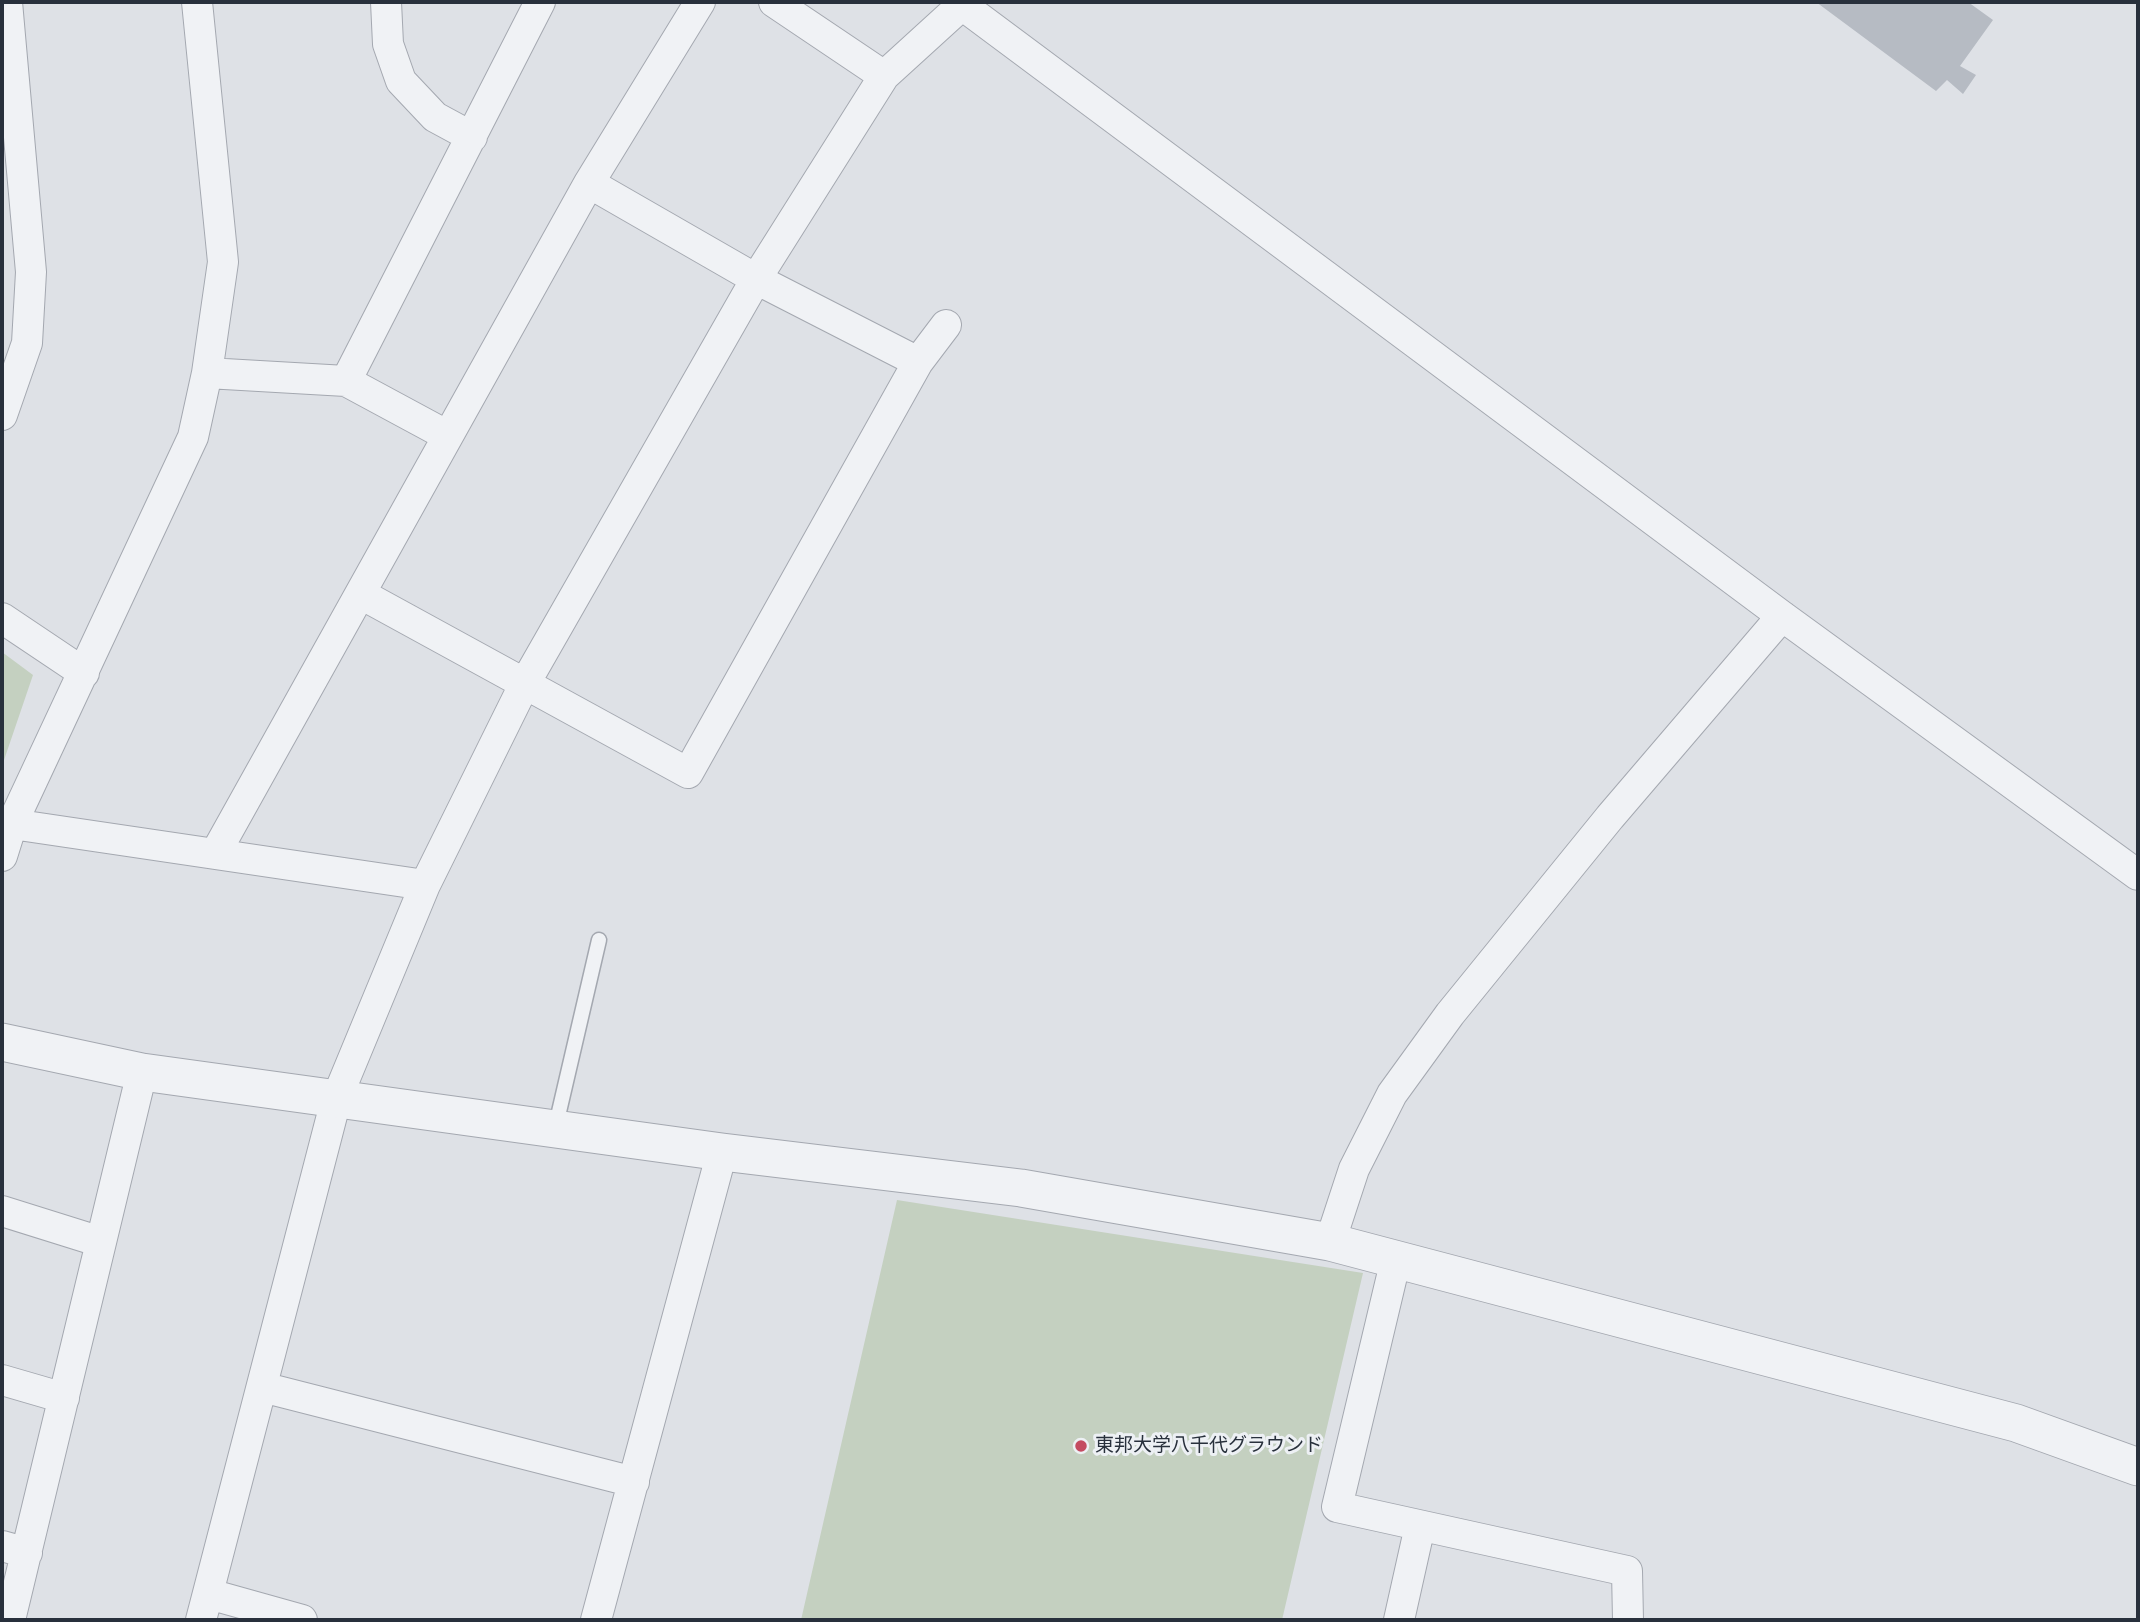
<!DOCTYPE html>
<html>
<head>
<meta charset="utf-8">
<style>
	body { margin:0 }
	#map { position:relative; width:2140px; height:1622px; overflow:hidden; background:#dee1e6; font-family:Arial,sans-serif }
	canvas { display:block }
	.frame { position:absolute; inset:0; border:4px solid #28303c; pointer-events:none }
</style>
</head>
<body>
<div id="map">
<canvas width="2140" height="1622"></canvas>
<div class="frame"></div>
</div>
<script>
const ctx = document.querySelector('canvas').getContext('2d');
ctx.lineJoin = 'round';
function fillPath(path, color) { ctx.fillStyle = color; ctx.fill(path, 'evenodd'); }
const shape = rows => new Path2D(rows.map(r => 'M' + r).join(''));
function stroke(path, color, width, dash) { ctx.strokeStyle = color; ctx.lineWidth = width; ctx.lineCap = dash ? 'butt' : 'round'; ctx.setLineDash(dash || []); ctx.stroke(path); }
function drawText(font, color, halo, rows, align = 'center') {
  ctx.font = font + ' Arial,"Noto Sans JP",sans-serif'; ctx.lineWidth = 6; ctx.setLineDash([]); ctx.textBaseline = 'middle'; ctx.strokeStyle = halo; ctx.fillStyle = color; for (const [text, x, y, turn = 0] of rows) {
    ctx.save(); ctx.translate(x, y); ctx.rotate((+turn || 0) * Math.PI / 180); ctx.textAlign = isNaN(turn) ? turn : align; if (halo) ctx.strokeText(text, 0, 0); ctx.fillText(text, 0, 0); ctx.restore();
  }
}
fillPath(shape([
	[2,652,33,675,2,766],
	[897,1200,1363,1273,1282,1620,801,1620]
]), '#c4d0c0');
fillPath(shape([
	[1816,2,1968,2,1993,20,1960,66,1976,75,1963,94,1947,80,1936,91]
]), '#b6bbc3');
const service = shape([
	[555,1129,599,940]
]);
const minor = shape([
	[386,2,388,44,401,81,435,117,472,137],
	[774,2,884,76],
	[589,183,756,279,918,362],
	[207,373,346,381,448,436],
	[346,381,540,2],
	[2,415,27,343,31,272,7,2],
	[361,594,688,773,918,362,946,325],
	[2,618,84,673],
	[12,824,425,885],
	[215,854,589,183,700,2],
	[2,856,12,824,193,437,207,373,223,262,197,2],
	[2,1211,101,1242],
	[1330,1242,1354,1169,1392,1094,1450,1014,1610,817,1782,616],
	[1396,1259,1337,1507,1627,1571,1628,1620],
	[2,1380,64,1398],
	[262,1387,634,1482],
	[2,1546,27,1553],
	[209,1594,302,1620],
	[10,1620,142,1072],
	[201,1620,336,1100,425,885,524,685,756,279,884,76,962,5,1782,616,2138,875],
	[596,1620,722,1152],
	[1399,1620,1420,1526]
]);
const tertiary = shape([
	[2,1042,142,1072,722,1152,1021,1188,1330,1242,2016,1423,2138,1467]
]);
stroke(service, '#a4a8b0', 17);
stroke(minor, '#a4a8b0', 32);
stroke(tertiary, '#a4a8b0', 39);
stroke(service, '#f0f2f5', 14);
stroke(minor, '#f0f2f5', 30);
stroke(tertiary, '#f0f2f5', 37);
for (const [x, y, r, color] of [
	[1081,1446,7,"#c44b61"]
]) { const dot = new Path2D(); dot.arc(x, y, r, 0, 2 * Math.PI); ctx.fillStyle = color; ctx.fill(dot); stroke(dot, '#edf0f4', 2.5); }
drawText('19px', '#28303c', '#edf0f4', [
	["東邦大学八千代グラウンド",1095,1446]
], 'left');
</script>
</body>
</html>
